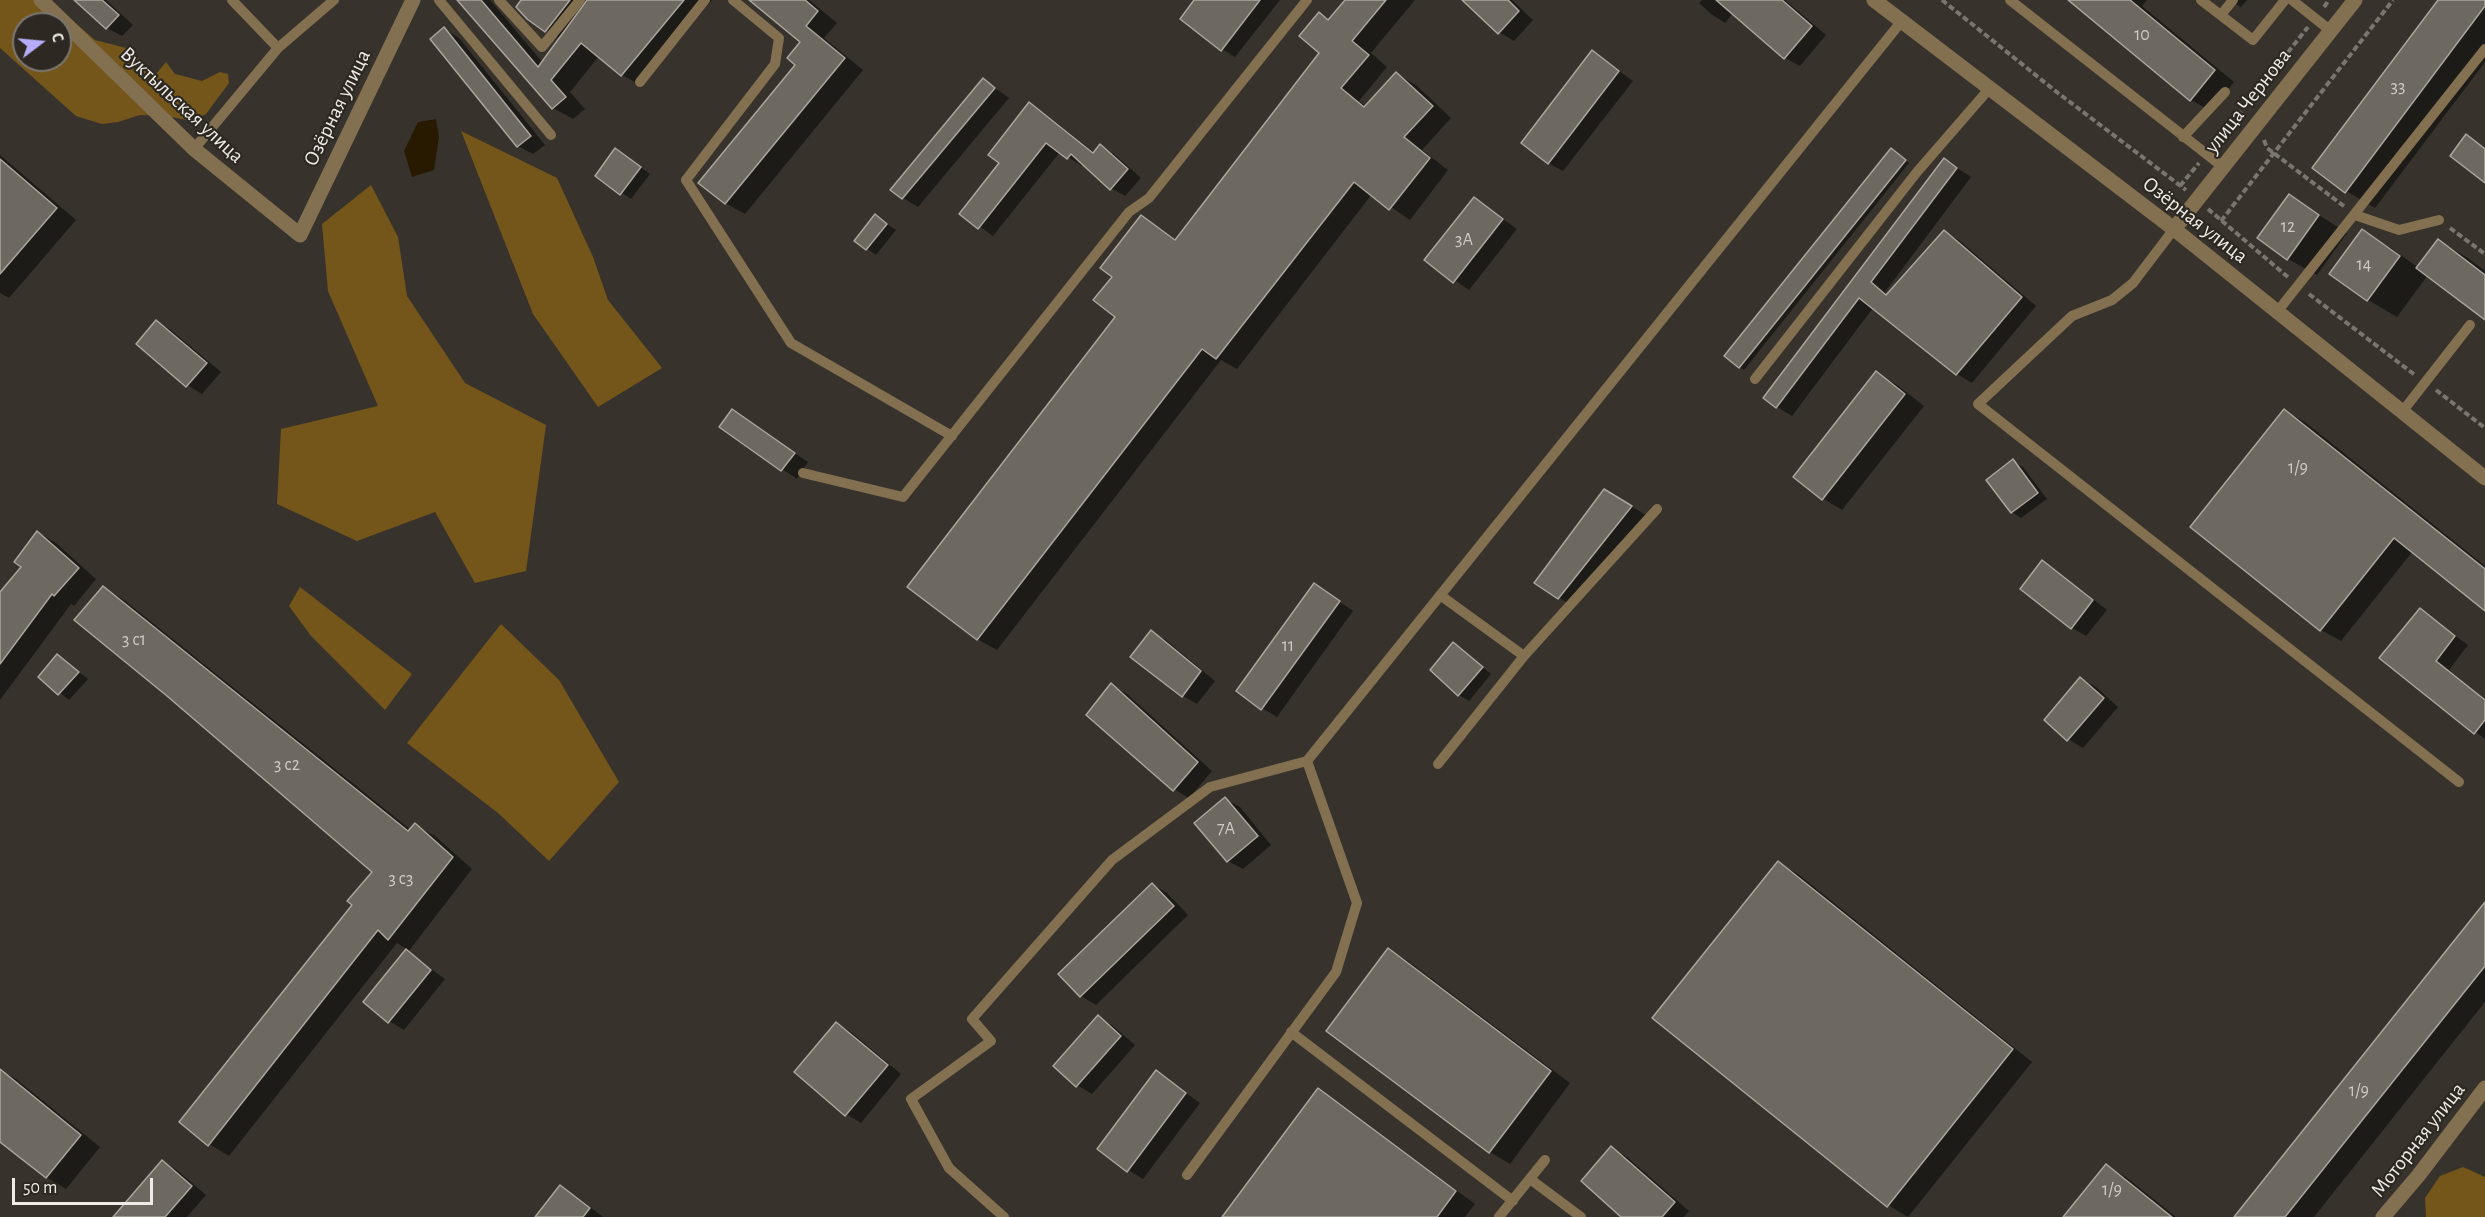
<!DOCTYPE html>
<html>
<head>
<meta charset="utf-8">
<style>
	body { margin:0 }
	#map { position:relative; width:2485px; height:1217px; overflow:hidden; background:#37332c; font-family:"Alegreya Sans",sans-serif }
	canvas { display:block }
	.north { position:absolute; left:12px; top:12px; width:60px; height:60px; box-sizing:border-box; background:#2d2922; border:2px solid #7b7771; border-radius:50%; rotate:74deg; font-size:16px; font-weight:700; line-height:24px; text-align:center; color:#efece7 }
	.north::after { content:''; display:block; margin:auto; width:21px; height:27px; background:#b6acf8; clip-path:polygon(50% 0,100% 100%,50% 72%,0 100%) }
	.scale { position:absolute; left:12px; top:1178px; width:141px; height:27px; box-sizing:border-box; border:3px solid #efece7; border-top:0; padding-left:8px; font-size:18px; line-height:21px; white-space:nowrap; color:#efece7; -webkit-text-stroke:4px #2d2922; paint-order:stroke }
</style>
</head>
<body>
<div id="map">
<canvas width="2485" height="1217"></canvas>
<div class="north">С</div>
<div class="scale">50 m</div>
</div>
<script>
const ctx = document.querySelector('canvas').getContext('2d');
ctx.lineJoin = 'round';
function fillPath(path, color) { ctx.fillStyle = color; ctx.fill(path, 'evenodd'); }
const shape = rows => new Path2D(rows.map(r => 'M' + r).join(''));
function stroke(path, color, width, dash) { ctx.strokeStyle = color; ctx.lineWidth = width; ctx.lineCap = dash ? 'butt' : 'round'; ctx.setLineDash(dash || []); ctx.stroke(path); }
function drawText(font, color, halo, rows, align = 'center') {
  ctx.font = font + ' "Alegreya Sans",sans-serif'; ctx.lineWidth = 4.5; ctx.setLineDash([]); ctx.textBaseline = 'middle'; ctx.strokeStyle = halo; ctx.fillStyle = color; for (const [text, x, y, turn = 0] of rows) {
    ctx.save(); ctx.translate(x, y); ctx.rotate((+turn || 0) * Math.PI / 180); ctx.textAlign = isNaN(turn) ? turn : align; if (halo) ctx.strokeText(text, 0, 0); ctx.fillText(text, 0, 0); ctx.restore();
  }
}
fillPath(shape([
	[0,0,49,0,95,40,126,48,156,74,166,62,175,74,202,81,220,72,228,74,229,83,206,114,191,121,167,116,140,115,118,122,102,124,76,116,0,48],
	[24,24,60,24,60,60,24,60],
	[461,131,557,178,593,257,608,300,662,368,598,407,533,314],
	[371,185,398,237,407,296,465,383,546,425,526,571,475,583,435,512,357,541,277,504,281,429,378,406,328,291,322,224],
	[300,587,412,674,385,710,311,636,289,606],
	[501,624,559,680,619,782,549,861,498,813,407,743],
	[2463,1167,2485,1177,2485,1217,2426,1217,2425,1198,2440,1176]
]), '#75561a');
fillPath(shape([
	[436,119,439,137,434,170,412,177,404,151,418,122]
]), '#281a01');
fillPath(shape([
	[76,0,106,0,133,25,122,36,107,28],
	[459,0,490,0,543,63,561,39,546,30,522,0,586,0,573,19,577,22,595,0,712,0,642,86,622,75,599,56,570,92,585,109,573,119,553,108],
	[751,0,809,0,837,23,824,38,863,70,745,214,725,203,798,64,802,42],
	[1196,0,1280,0,1235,57,1222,49],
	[1347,0,1415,0,1371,53,1387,67,1359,101,1367,107,1396,74,1416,85,1451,118,1422,150,1448,170,1410,220,1372,194,1237,369,1221,360,997,650,977,639,1117,317,1114,276,1142,217,1177,240,1322,53,1319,14,1330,21],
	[1464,0,1512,0,1533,20,1514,41,1499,32],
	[1702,0,1785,0,1826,35,1800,66,1785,58,1733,13,1725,23,1711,14,1699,3],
	[2070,0,2147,0,2142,6,2234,82,2211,111,2191,100],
	[2228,0,2247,0,2241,7],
	[2440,0,2485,0,2485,62,2375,208,2346,191],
	[444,29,459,38,545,145,533,154,518,146],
	[1593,52,1633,81,1563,171,1548,163],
	[984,80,1009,98,918,207,903,198,892,189],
	[1030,104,1043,112,1095,153,1100,146,1114,154,1141,178,1125,196,1111,188,1083,164,1082,166,1060,152,993,236,961,213,1001,163],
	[1895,152,1909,163,1744,370,1740,367,1726,356],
	[0,155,76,220,9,298,0,293],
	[625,156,650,174,631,199,597,176],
	[1945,160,1971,177,1885,292,1888,295,1945,232,1960,241,2036,306,1972,383,1957,374,1873,308,1792,416,1777,407,1766,398],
	[2289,196,2347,233,2317,275,2288,259],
	[1475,199,1517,229,1469,290,1426,260],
	[875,216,896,230,876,255,856,240],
	[2362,231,2391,248,2419,268,2439,241,2468,258,2485,271,2485,319,2428,275,2397,317,2368,300,2331,273],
	[157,322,171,330,221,372,202,394,187,385],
	[1877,373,1897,385,1924,406,1842,510,1822,498],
	[732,411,808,462,797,479,721,427],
	[2285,411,2305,422,2485,566,2485,609,2413,551,2341,641,2321,630],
	[2013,461,2023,467,2047,499,2021,518,2012,512],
	[1605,491,1646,515,1574,607,1536,583],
	[37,532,56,543,96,579,74,606,71,604,0,700,0,594,23,567],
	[2042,562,2057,571,2107,610,2086,636,2072,628],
	[1315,585,1353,611,1277,717,1262,708],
	[104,588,124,600,411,830,415,825,435,836,472,869,408,952,445,979,404,1030,389,1021,365,1002,408,950,397,943,229,1156,209,1144,374,872],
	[2420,610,2468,645,2449,670,2485,699,2485,739,2381,658],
	[1151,632,1166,640,1215,681,1197,704,1183,696],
	[1454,644,1491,674,1469,701,1459,695,1432,670],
	[57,655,88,679,69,700,40,677],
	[2081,679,2096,687,2118,707,2083,748,2068,739],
	[1111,685,1126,693,1212,771,1189,798,1174,789],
	[1225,799,1240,807,1271,845,1243,869,1228,861],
	[1778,863,1798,874,2032,1062,1908,1217,1888,1205,1654,1018],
	[1152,884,1167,893,1188,915,1096,1005,1081,996,1060,974],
	[2485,905,2485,1002,2314,1217,2236,1217],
	[1389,950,1408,961,1570,1083,1510,1164,1490,1152,1328,1030],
	[1098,1017,1113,1026,1135,1045,1092,1094,1077,1085],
	[836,1023,851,1032,901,1074,861,1123,846,1114],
	[0,1070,16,1079,100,1147,66,1189,46,1177,0,1140],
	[1156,1072,1200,1103,1143,1179,1128,1170],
	[1319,1090,1338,1102,1475,1204,1465,1217,1224,1217],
	[1612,1148,1627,1157,1689,1211,1684,1217,1624,1217],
	[162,1162,177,1170,206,1195,187,1217,115,1217],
	[2106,1166,2126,1177,2176,1217,2065,1217],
	[561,1187,576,1196,603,1217,537,1217]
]), '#0007');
const building = shape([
	[74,0,102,0,119,15,106,29,74,0],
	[457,0,481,0,538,67,587,0,684,0,621,76,581,43,551,80,566,97,552,109,457,0],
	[521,0,570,0,545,32,527,19,516,7,521,0],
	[749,0,805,0,818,11,806,26,845,58,725,204,698,183,795,65,787,58,800,42,749,0],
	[1194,0,1260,0,1221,51,1180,19,1194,0],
	[1345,0,1386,0,1352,41,1369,55,1341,88,1364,107,1396,72,1433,106,1404,137,1430,158,1389,210,1354,182,1216,359,1202,349,977,640,907,587,1115,317,1093,300,1112,277,1100,268,1141,215,1175,240,1319,53,1299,36,1319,12,1328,20,1345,0],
	[1462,0,1508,0,1519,11,1498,34,1462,0],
	[1716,0,1782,0,1812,26,1784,59,1716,0],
	[2068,0,2130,0,2215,70,2190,101,2068,0],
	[2438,0,2485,0,2485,6,2345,193,2312,168,2438,0],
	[444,27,531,136,517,147,430,39,444,27],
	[1592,50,1619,71,1548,164,1521,143,1592,50],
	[983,78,995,88,902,199,890,190,983,78],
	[1029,102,1093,153,1100,144,1128,169,1110,190,1071,154,1067,159,1046,143,978,229,959,214,999,163,988,155,1029,102],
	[2466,134,2485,149,2485,183,2450,156,2466,134],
	[615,148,641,167,620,195,595,176,615,148],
	[1891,148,1906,160,1739,368,1724,356,1891,148],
	[1944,158,1957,168,1871,282,1886,295,1944,230,2022,297,1956,375,1859,298,1776,408,1763,398,1944,158],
	[0,159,57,208,0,274,0,159],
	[2289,194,2319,215,2287,260,2257,238,2289,194],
	[1474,197,1503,219,1453,283,1424,260,1474,197],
	[875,214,887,224,866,250,854,241,875,214],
	[2362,229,2400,256,2367,301,2329,274,2362,229],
	[2438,239,2485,275,2485,320,2416,268,2438,239],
	[156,320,207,363,186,387,136,344,156,320],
	[1876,371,1905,394,1822,500,1793,477,1876,371],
	[732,409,795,453,781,471,719,427,732,409],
	[2284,409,2485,569,2485,611,2394,538,2320,631,2190,527,2284,409],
	[2013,459,2038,493,2011,513,1986,480,2013,459],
	[1604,489,1632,506,1558,599,1534,583,1604,489],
	[37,531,79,568,54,596,52,594,0,664,0,592,21,567,14,562,37,531],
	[2042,560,2093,600,2071,629,2020,589,2042,560],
	[1314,583,1340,601,1261,710,1236,691,1314,583],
	[103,586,408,831,415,823,453,857,388,940,378,930,208,1146,179,1122,352,905,347,901,372,872,167,696,74,620,103,586],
	[2420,608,2455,636,2436,661,2485,700,2485,720,2474,734,2379,658,2420,608],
	[1151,630,1201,671,1182,697,1130,657,1151,630],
	[1453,642,1483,667,1458,696,1430,670,1453,642],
	[57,654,79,672,58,695,38,677,57,654],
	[2080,677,2104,698,2067,741,2044,720,2080,677],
	[1111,683,1198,762,1173,791,1086,715,1111,683],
	[1225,797,1258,836,1227,862,1194,823,1225,797],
	[1778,861,2013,1049,1887,1207,1652,1018,1778,861],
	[1152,883,1174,906,1080,997,1058,974,1152,883],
	[2485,902,2485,966,2285,1217,2234,1217,2485,902],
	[1388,948,1551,1071,1489,1153,1326,1031,1388,948],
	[406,949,431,970,388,1023,363,1002,406,949],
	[1098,1015,1121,1036,1076,1087,1053,1066,1098,1015],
	[836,1022,888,1065,845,1116,794,1072,836,1022],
	[0,1069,81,1135,46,1178,0,1142,0,1069],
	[1156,1070,1186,1093,1127,1172,1097,1149,1156,1070],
	[1318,1088,1456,1191,1437,1217,1222,1217,1318,1088],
	[1611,1146,1675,1202,1662,1217,1621,1217,1581,1181,1611,1146],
	[162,1160,192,1186,165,1217,113,1217,162,1160],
	[2106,1164,2172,1217,2063,1217,2106,1164],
	[560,1185,590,1208,583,1217,535,1217,560,1185]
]);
fillPath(building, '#6d6860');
stroke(building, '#aba59d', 1.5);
stroke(shape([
	[1942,0,2058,93,2186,190],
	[2324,7,2329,0],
	[2264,140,2267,148,2345,207],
	[2215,144,2308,27],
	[2180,186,2199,163],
	[2208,209,2289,278],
	[2221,221,2393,0],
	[2450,228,2485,254],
	[2309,294,2415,375],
	[2436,390,2485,428]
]), '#79766f', 4, [6, 3]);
stroke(shape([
	[232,0,278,48],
	[439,0,551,135],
	[499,0,542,47,580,0],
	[733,0,779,38,775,64,686,180,791,343,952,436],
	[2010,0,2223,167],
	[2201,0,2253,40,2285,0],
	[2292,0,2331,31],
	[2221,15,2233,0],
	[640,82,705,0],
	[2183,137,2225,92],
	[194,149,278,48,334,0],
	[2355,215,2399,230,2439,220],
	[2174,229,2133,283,2112,300,2072,316,1978,404,2459,782],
	[2277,312,2485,49],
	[1755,379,1917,172,1989,89],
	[2402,412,2470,325],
	[803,473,903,497,1129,212,1149,198,1307,0],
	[1440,595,1524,656],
	[1438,764,1524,656,1657,509],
	[1291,1032,1513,1201],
	[1187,1175,1336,972,1357,903,1307,761],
	[1530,1179,1581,1217],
	[1004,1217,949,1168,911,1099,991,1041,972,1019,1112,860,1210,787,1307,761,1901,22],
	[1499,1217,1545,1160]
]), '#837050', 10);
stroke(shape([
	[41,0,194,149,300,235,413,0],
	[1874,0,2174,229,2485,478],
	[2174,229,2355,0],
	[2383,1217,2418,1176,2485,1088]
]), '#837050', 15);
drawText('18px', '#cecbc5', null, [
	["10",2142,35],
	["33",2398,87],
	["12",2288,227],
	["3А",1464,240],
	["14",2364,265],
	["1/9",2298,468],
	["3 с1",134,640],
	["11",1288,646],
	["3 с2",287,765],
	["7А",1226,829],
	["3 с3",401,879],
	["1/9",2359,1091],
	["1/9",2112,1190]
]);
drawText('21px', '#efece7', '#2d2922', [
	["улица Чернова",2248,101,-52],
	["Вуктыльская улица",182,105,43],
	["Озёрная улица",337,108,-64],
	["Озёрная улица",2195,220,38],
	["Моторная улица",2418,1140,-52]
]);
</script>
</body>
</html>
